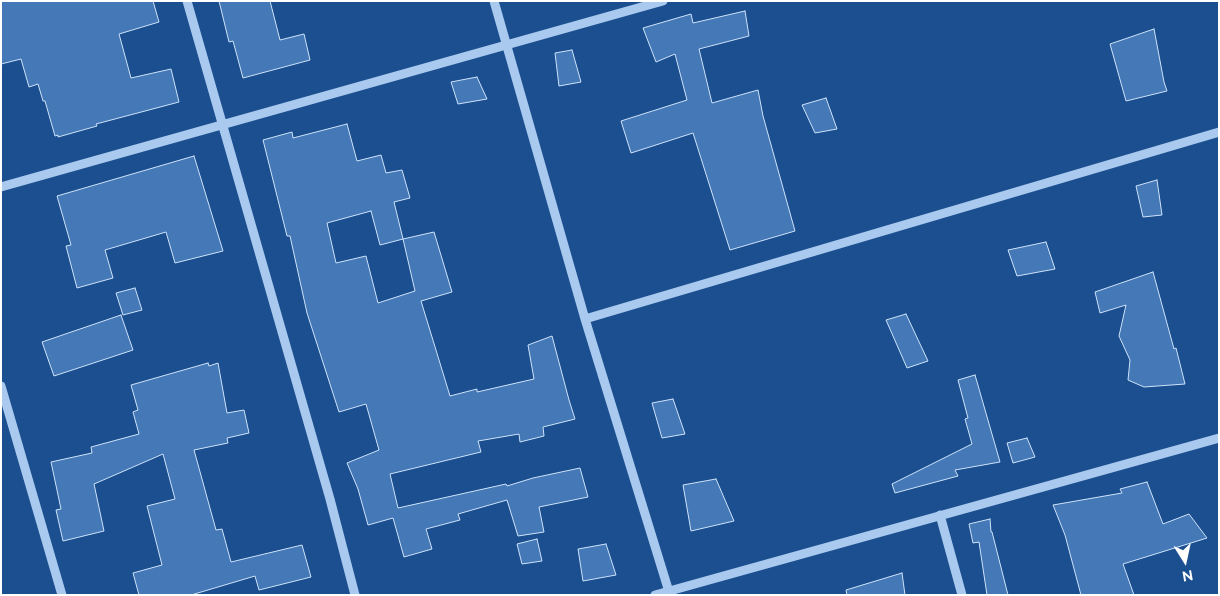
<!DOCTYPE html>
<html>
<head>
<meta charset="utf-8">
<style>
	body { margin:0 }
	#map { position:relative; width:1220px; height:596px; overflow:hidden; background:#1b4f8f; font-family:Raleway,sans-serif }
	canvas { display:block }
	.frame { position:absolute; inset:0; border:2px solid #fff; pointer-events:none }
	.north { position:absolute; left:1160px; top:536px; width:50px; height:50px; -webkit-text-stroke:4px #1b4f8f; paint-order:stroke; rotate:170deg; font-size:14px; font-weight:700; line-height:20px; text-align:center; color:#fff }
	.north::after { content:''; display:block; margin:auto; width:18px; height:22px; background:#fff; clip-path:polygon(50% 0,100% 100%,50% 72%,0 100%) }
</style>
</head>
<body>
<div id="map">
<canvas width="1220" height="596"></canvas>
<div class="frame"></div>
<div class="north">N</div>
</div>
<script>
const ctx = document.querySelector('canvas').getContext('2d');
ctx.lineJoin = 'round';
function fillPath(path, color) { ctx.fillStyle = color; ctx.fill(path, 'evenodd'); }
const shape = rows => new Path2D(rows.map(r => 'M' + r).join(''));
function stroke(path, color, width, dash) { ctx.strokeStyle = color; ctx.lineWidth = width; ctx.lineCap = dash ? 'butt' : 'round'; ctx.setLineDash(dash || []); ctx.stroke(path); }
const building = shape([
	[1,1,153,1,159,22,119,34,131,78,171,69,179,102,96,124,97,126,58,137,58,135,55,136,45,101,43,101,38,84,29,87,21,59,1,64,1,1],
	[219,1,270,1,280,40,304,34,310,60,243,78,233,41,229,42,219,1],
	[745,11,749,36,699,49,712,103,758,90,763,116,795,231,730,250,693,133,631,153,621,121,687,100,675,54,656,62,643,28,691,14,693,23,745,11],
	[1154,29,1164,82,1167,91,1126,101,1110,44,1154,29],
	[572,50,581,82,559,86,555,53,572,50],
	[477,77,487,99,458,104,451,82,477,77],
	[826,98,837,129,815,133,802,105,826,98],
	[347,124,357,161,381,155,386,173,402,170,410,198,394,202,403,239,434,232,452,292,421,301,450,396,477,389,477,392,534,379,528,345,552,336,569,400,575,419,543,427,544,436,520,442,519,434,478,441,481,452,390,474,398,508,506,484,507,486,533,478,580,468,588,497,539,507,544,532,518,536,507,500,458,514,460,520,426,529,432,549,404,557,393,518,368,525,358,489,347,463,379,450,366,404,339,412,307,313,290,236,287,236,263,140,292,132,293,138,347,124],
	[371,211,380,245,403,239,415,291,378,303,366,256,336,263,327,223,371,211],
	[194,156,223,251,175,263,166,232,105,250,113,278,77,288,66,246,71,245,57,196,194,156],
	[1157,180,1162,215,1143,217,1136,186,1157,180],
	[1046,242,1055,269,1017,276,1008,250,1046,242],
	[1153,272,1174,349,1176,348,1185,384,1144,387,1128,380,1130,360,1119,336,1126,305,1100,313,1095,292,1153,272],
	[135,288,142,310,123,315,116,293,135,288],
	[906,314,928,361,907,368,886,320,906,314],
	[121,315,133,350,54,376,42,342,121,315],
	[208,363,209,366,218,363,227,413,244,410,249,433,227,438,228,443,194,450,216,530,222,529,231,562,302,545,311,577,259,590,255,576,191,595,139,595,133,573,162,565,147,506,175,499,163,454,94,484,104,531,63,541,56,510,61,509,51,462,92,453,91,447,139,434,133,412,138,410,131,385,208,363],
	[975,375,1000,462,955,470,958,476,895,493,892,484,972,444,965,419,968,418,958,380,975,375],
	[673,399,685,434,662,438,652,403,673,399],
	[1027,438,1035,457,1013,463,1007,443,1027,438],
	[716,479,734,521,691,531,683,485,716,479],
	[1147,482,1163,524,1189,514,1207,538,1123,564,1134,595,1081,595,1065,535,1053,505,1122,493,1120,489,1147,482],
	[990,519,991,532,992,532,1008,595,987,595,979,542,973,543,969,524,990,519],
	[537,539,542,561,522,564,517,544,537,539],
	[606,544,616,575,583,581,578,549,606,544],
	[902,573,905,595,847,595,846,590,902,573]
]);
fillPath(building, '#4478b7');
stroke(building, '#cfe3fa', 1);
stroke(shape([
	[187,1,330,499,355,595],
	[494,1,585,319,670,595],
	[1,187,663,1],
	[585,319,1219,132],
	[1,386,62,595],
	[940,515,962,595],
	[655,595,1219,438]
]), '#a9c9ee', 9);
</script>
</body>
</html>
